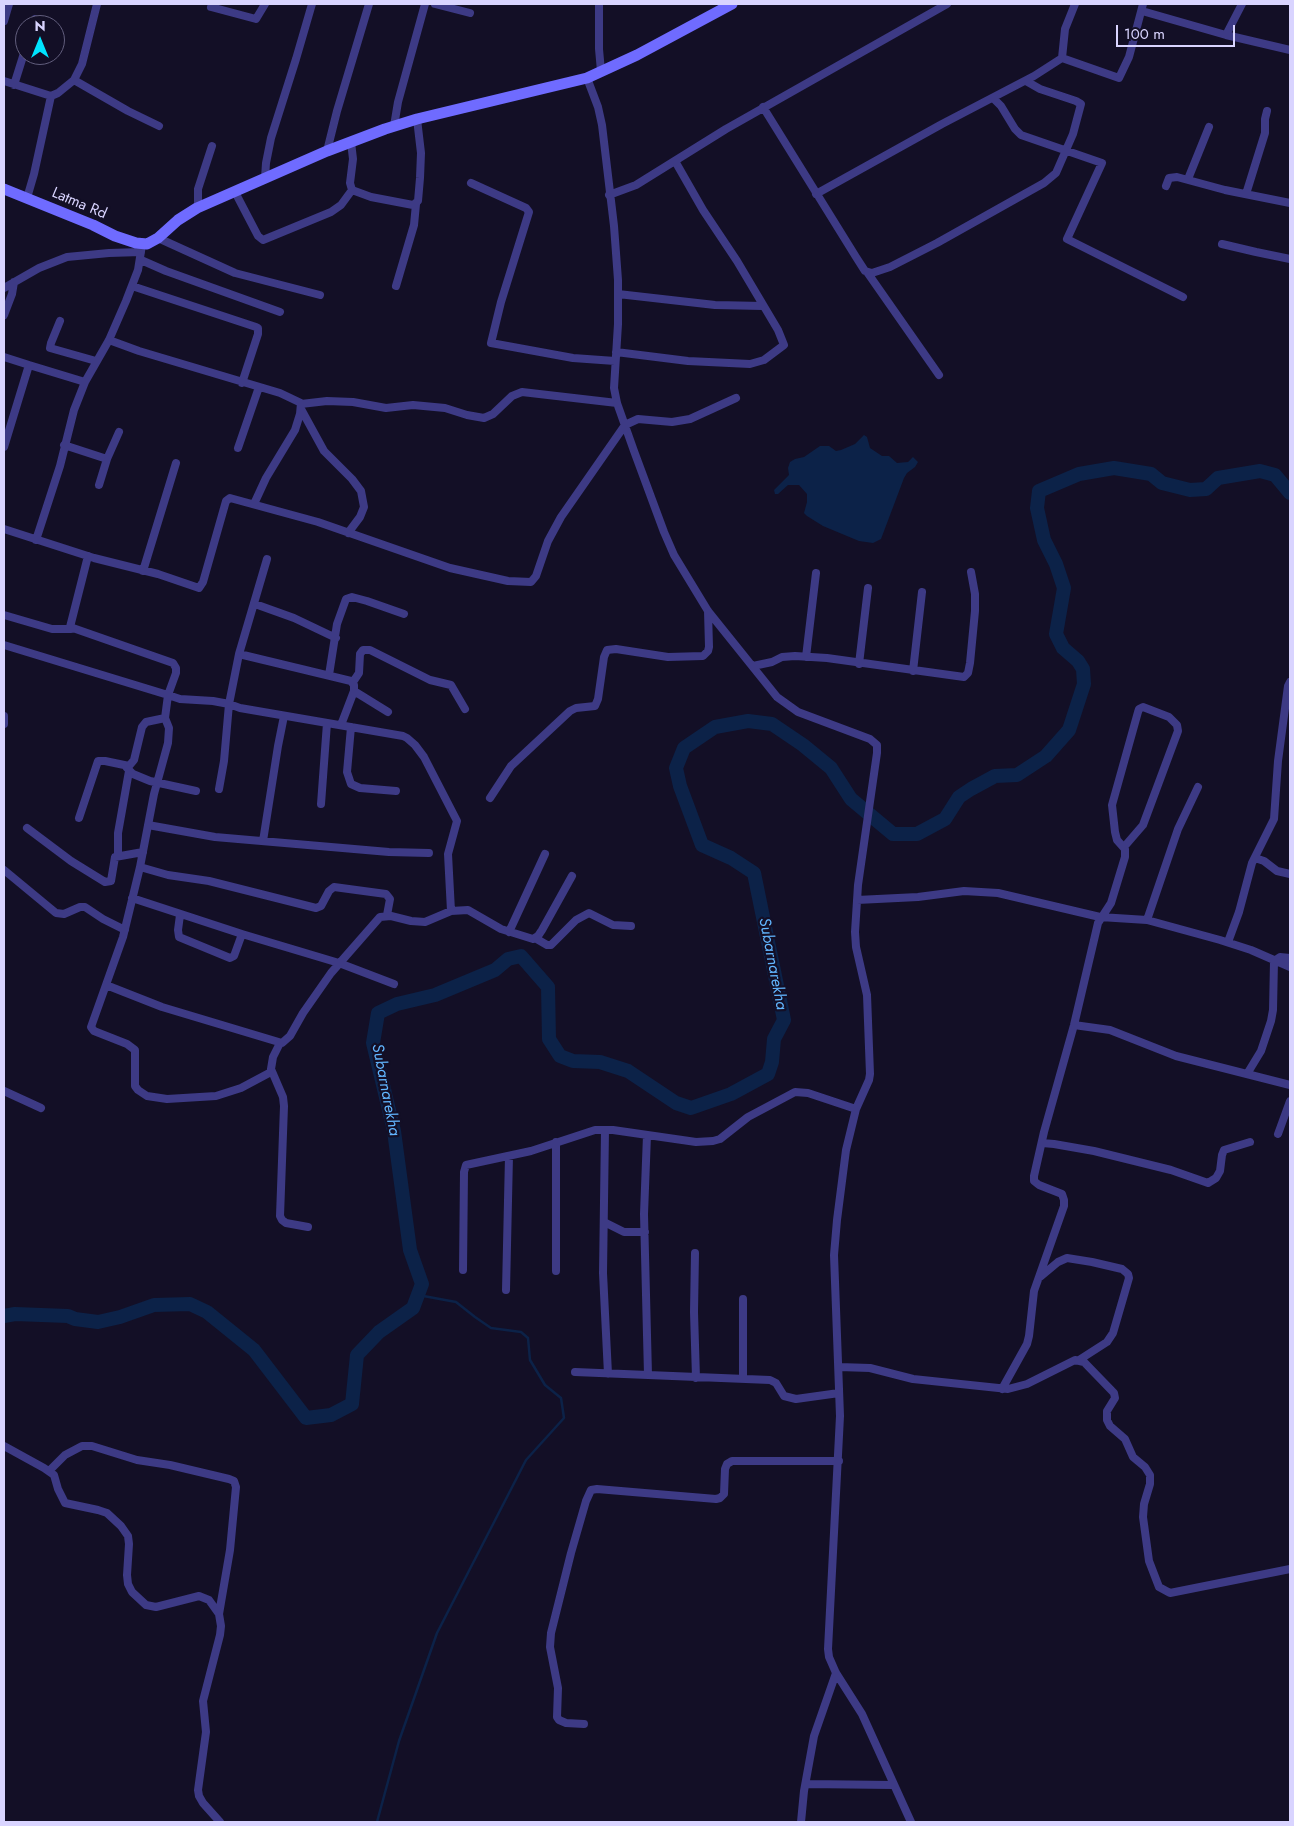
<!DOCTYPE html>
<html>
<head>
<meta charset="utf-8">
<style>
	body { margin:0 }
	#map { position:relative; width:1294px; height:1826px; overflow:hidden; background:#130f26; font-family:Jost,sans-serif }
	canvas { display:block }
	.frame { position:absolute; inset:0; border:5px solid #d9d4ff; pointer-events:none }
	.north { position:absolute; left:15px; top:15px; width:50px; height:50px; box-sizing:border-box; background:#130f26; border:1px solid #625e7d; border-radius:50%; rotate:0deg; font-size:14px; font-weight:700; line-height:20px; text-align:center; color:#d9d4ff }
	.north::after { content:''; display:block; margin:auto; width:18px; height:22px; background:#00e5ff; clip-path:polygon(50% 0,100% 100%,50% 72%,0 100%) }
	.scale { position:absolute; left:1116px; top:25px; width:119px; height:22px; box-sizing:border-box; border:2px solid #d9d4ff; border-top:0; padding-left:6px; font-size:15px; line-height:18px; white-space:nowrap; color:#d9d4ff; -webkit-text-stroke:4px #130f26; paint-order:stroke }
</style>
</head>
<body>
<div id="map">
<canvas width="1294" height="1826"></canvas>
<div class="frame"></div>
<div class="north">N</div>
<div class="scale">100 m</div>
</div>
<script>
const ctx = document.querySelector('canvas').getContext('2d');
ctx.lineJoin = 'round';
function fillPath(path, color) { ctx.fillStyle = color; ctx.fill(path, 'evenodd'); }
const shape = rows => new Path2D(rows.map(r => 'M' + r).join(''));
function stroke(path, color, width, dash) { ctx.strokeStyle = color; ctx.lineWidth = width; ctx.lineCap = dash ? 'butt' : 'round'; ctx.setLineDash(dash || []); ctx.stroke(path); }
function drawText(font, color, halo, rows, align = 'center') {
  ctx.font = font + ' Jost,sans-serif'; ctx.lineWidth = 4.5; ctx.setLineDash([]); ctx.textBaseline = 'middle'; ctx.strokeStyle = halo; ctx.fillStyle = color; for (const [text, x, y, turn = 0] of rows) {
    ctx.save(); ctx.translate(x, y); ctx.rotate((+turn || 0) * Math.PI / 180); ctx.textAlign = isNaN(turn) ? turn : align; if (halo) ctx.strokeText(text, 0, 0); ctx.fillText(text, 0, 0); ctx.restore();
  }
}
fillPath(shape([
	[864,435,867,437,870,448,882,456,889,456,897,463,908,462,913,457,918,462,915,467,907,473,904,478,881,539,873,543,859,541,823,526,807,516,804,513,807,502,807,494,799,485,788,485,778,494,775,494,774,490,789,475,788,468,790,462,795,459,804,457,820,446,829,446,836,451,841,450,855,444]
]), '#0c2248');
stroke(shape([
	[377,1822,399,1741,437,1633,526,1460,564,1418,561,1398,545,1385,530,1360,528,1338,521,1332,491,1328,475,1317,456,1302,418,1295]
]), '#0c2248', 2.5);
stroke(shape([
	[4,1316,15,1314,68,1316,75,1319,98,1322,120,1317,154,1305,190,1304,207,1312,254,1350,306,1418,331,1415,352,1404,357,1355,379,1332,413,1308,422,1284,410,1250,394,1131,373,1043,378,1013,397,1004,435,995,495,970,508,959,521,956,548,987,549,1039,560,1056,573,1061,600,1062,628,1071,676,1103,691,1108,731,1094,768,1074,772,1062,774,1039,784,1020,754,873,731,858,702,845,680,786,676,768,684,748,715,727,748,721,772,724,803,745,831,768,851,799,893,834,917,834,945,819,959,797,971,789,995,776,1017,775,1046,756,1069,730,1084,684,1083,669,1078,661,1063,648,1056,634,1064,588,1056,564,1044,540,1037,508,1039,491,1079,474,1114,468,1151,474,1162,483,1190,490,1206,489,1218,478,1260,471,1275,475,1290,493]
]), '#0c2248', 14);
stroke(shape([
	[435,4,470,13],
	[599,4,599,49,601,71],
	[1242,4,1226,35,1290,50],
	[211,7,256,19,265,4],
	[1142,11,1226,35],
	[4,21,9,4],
	[33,25,35,19],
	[1062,58,1119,78,1129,57,1143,4],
	[1062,58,1065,29,1075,4],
	[587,78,598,107,602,125,614,226,618,280,618,324,614,388,617,403,634,451,664,532,674,555,708,611,777,697,798,712,870,739,877,745,877,753,858,885,855,932,856,947,867,995,870,1074,869,1080,856,1109,846,1150,837,1220,834,1255,840,1416,828,1649,829,1657,836,1673,862,1714,911,1822],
	[74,80,128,111,159,126],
	[4,81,51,96,58,93,74,80,82,64,97,4],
	[14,85,25,50],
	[993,98,1001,106,1015,129,1021,135,1102,163,1067,239,1183,297],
	[763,107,856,257,865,271,872,273,890,267,937,243,1044,183,1056,173,1073,134,1081,104,1076,101,1040,89,1026,81],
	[394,126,398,102,425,4],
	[351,142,353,159,350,183,352,190,371,197,413,205,418,201,420,178,421,153,417,119],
	[327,151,337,111,369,4],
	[265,178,266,163,271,138,296,59,312,4],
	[1188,179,1209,127],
	[471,183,526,208,529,212,501,302,491,343,573,358,615,361],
	[1166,186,1169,178,1177,177,1225,190,1290,203],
	[235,192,258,236,263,240,331,212,341,205,352,190],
	[816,194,942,124,1034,76,1062,58],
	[1246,194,1265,133,1265,119,1267,111],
	[609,195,636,185,726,129,947,4],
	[27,198,34,174,51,96],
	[198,207,198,189,212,146],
	[158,238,235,273,320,295],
	[1222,244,1256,252,1290,259],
	[141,260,166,271,280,312],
	[867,272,939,375],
	[132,286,256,327,258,328,258,334,242,383],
	[396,286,414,225,416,204],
	[4,288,39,268,67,257,109,253,141,252],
	[618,294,715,305,763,306],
	[4,315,12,294,14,282],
	[60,321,51,343,50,348,96,361],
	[109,340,139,351,280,393,301,403,300,414,295,430,266,478,254,504],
	[616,352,688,361,750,364,764,360,784,345,778,330,737,261,703,210,675,161],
	[4,357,29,365],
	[301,404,327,401,353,402,386,408,413,405,445,408,467,415,484,418,493,414,512,396,522,392,617,403],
	[301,409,324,451,352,479,361,491,364,507,360,517,348,533],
	[64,445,107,459,119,432],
	[4,447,29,365,85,382],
	[238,448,259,387],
	[99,485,107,459],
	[4,529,94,558,158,574,199,588,203,582,226,501,230,498,318,522,450,568,508,581,531,582,536,576,548,541,561,517,625,425,638,419,672,422,690,419,736,398],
	[36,540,60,466,74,410,85,382,109,340,126,301,138,270,142,245],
	[267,559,239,654,229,704,213,701,180,699,168,695,165,718,169,728,168,743,154,794,140,867,123,937,91,1027,94,1031,127,1044,135,1050,135,1086,138,1090,147,1096,167,1099,216,1096,241,1088,271,1072],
	[143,571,176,463],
	[255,604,294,618,336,638],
	[4,615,52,629,71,629],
	[4,645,168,695,176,673,176,668,173,663,70,627,88,556],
	[239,654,351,681,354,685,354,691,341,725],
	[806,657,816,573],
	[859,664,868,588],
	[753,666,772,662,782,657,795,656,827,658,964,677,968,673,970,663,975,611,975,594,971,572],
	[913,671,922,592],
	[329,675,337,624,346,599,352,597,367,601,404,614],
	[353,682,359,673,360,654,363,650,370,650,430,680,451,685,465,709],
	[354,691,388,712],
	[4,716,4,724],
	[351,727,347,772,351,784,360,788,396,791],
	[127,768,133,774,150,781,196,791],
	[219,789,224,761,229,704,240,708,403,736,407,738,415,745,424,757,457,821,448,854,451,911],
	[490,798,511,766,570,711,576,708,595,706,598,699,604,657,607,650,616,649,668,657,703,656,708,651,709,647,708,611],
	[321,804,327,723],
	[79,818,98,761,105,761,129,766,134,760,142,727,146,722,165,718],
	[148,825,215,837,389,852,429,853],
	[27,828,71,861,105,882,111,881,115,857,143,852],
	[263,841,278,746,284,716],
	[118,856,118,833,129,771],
	[1255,858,1264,861,1277,871,1290,874],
	[140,867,168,875,209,881,316,908,321,906,329,891,334,887,386,894,390,899,387,915],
	[4,870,56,913,64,914,80,907,85,907,103,919,125,930],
	[132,898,242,934,339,963,394,984],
	[857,900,918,897,964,891,998,893,1100,917,1147,920,1220,940,1251,950,1290,967],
	[180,915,178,930,179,937,230,958,234,956,242,934],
	[1147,920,1178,829,1198,787],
	[509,932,545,854],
	[535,938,547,945,551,945,576,920,589,913,613,925,631,926],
	[1228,942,1239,912,1252,863,1274,819,1278,761,1288,686,1290,682],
	[106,985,162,1007,282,1043,290,1036,303,1013,331,973,380,917,391,916,411,921,425,922,451,911,468,910,501,929,533,939,538,936,542,930,572,876],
	[1074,1025,1110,1030,1176,1056,1290,1085],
	[280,1043,273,1057,271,1069,283,1097,284,1106,280,1216,282,1220,286,1223,308,1227],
	[1247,1074,1261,1051,1271,1021,1273,1010,1274,961,1280,957,1290,958],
	[4,1091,41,1108],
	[605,1130,603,1273,608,1374],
	[1278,1134,1290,1101],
	[647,1135,644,1214,648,1375],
	[556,1142,556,1271],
	[1042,1143,1054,1144,1094,1151,1171,1170,1208,1183,1216,1178,1220,1171,1222,1155,1224,1150,1250,1142],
	[604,1222,624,1232,645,1232],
	[695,1253,694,1312,696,1378],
	[463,1270,464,1172,466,1165,531,1151,595,1130,613,1130,696,1142,713,1141,720,1139,748,1117,795,1092,808,1093,856,1109],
	[1040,1277,1058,1262,1067,1258,1092,1262,1122,1269,1128,1274,1129,1278,1113,1333,1107,1342,1079,1360],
	[506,1290,509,1156],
	[743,1299,743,1379],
	[839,1367,870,1368,913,1379,1008,1389,1027,1384,1075,1360,1084,1362,1114,1393,1115,1398,1107,1411,1107,1420,1110,1426,1125,1439,1133,1457,1145,1467,1150,1475,1150,1484,1144,1504,1143,1517,1149,1561,1159,1587,1170,1593,1290,1569],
	[575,1372,770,1380,776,1383,784,1396,796,1399,839,1393],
	[1002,1389,1027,1344,1029,1336,1034,1291,1064,1206,1064,1200,1062,1194,1039,1185,1034,1181,1034,1176,1044,1132,1074,1025,1098,923,1111,903,1125,857,1125,849,1117,840,1115,832,1112,805,1138,712,1139,709,1143,707,1169,717,1177,725,1178,731,1143,825,1124,847],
	[4,1446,44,1468,54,1475,58,1489,65,1503,98,1510,107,1513,121,1526,128,1536,129,1544,127,1575,128,1584,132,1592,146,1605,156,1607,199,1596,209,1600,219,1614,221,1626,220,1635,203,1701,206,1732,198,1790,199,1796,203,1803,220,1822],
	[49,1471,65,1455,82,1446,92,1446,137,1460,170,1465,229,1479,234,1481,236,1487,230,1550,219,1614],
	[584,1724,566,1723,559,1720,557,1717,558,1688,550,1647,551,1633,571,1553,586,1501,591,1490,597,1489,716,1499,720,1498,724,1494,725,1469,727,1464,732,1461,839,1461],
	[806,1784,893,1785],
	[801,1822,804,1791,814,1736,836,1673]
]), '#3d3a85', 8);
stroke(shape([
	[4,189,93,225,115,236,136,243,147,244,158,238,178,220,197,208,327,151,385,129,417,119,587,78,637,55,732,4]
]), '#6f6bff', 11);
drawText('15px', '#d9d4ff', '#130f26', [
	["Latma Rd",79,204,23]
]);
drawText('italic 16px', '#62b6ff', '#130f26', [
	["Subarnarekha",772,964,79],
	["Subarnarekha",385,1090,79]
]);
</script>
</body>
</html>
